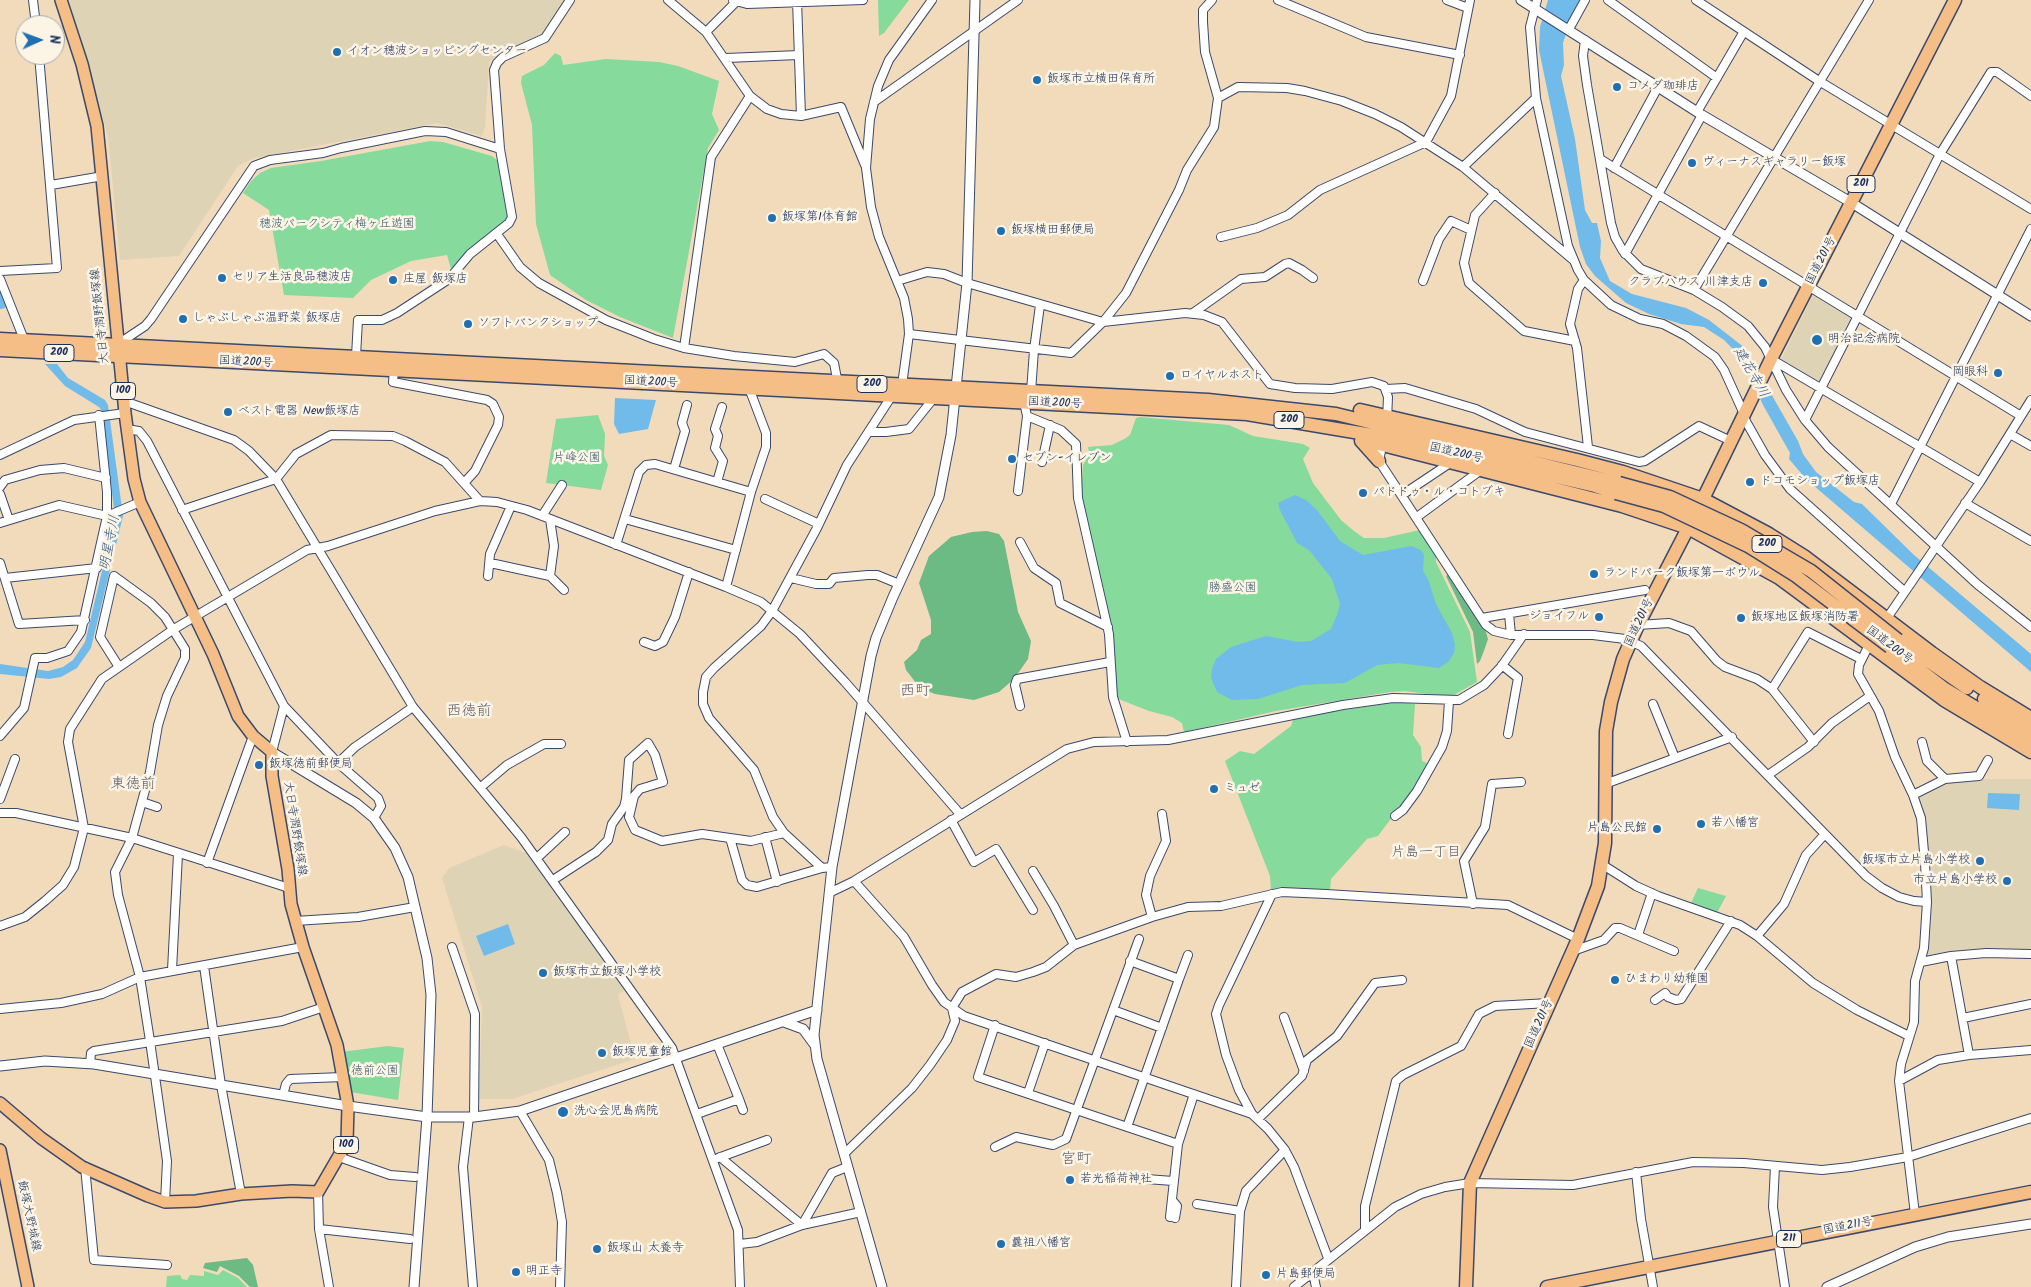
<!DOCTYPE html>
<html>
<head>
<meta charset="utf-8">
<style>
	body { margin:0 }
	#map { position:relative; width:2031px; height:1287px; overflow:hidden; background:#f2dbbb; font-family:Kalam,sans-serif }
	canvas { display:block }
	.north { position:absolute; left:15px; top:15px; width:50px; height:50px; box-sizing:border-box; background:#fcf5e5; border:1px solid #a2a6af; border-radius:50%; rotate:88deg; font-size:14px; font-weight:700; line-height:20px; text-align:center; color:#1b2f5e }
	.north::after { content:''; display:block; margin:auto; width:18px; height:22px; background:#1f6fb2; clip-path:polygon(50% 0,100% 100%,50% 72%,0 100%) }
</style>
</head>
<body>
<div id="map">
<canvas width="2031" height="1287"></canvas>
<div class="north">N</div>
</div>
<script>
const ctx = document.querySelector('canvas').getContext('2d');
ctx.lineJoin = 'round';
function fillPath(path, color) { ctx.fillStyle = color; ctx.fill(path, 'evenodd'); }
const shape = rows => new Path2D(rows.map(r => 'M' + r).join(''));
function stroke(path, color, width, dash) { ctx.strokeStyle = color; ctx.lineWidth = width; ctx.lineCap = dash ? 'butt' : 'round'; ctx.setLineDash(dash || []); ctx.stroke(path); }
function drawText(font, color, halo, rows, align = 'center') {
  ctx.font = font + ' Kalam,"Klee One",sans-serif'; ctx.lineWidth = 5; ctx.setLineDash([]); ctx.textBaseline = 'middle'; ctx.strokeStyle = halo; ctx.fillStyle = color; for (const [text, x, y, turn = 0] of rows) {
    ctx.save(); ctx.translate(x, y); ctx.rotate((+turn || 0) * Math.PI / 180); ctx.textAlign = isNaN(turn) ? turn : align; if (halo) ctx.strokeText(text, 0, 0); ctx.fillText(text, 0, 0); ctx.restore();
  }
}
fillPath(shape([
	[69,0,565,0,542,37,496,56,489,62,485,127,482,136,437,123,254,158,238,166,179,256,120,260,108,136],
	[1814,293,1854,317,1819,385,1780,362],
	[1953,779,2031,779,2031,951,1926,958,1931,900,1926,823,1917,796],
	[504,845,532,855,626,989,618,995,635,1059,512,1099,479,1099,482,1007,442,878,449,868]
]), '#dfd3b6');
fillPath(shape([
	[878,0,909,0,884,33,879,36],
	[555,53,561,56,563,65,606,59,659,62,678,66,719,81,712,114,719,130,708,148,673,338,620,317,586,300,550,275,536,224,532,125,521,83,522,76,544,65],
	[430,141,443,142,492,156,498,161,508,215,506,220,468,251,451,269,447,255,411,261,371,280,353,298,284,295,269,210,243,193,251,181,260,173,271,168,321,161],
	[598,415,605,434,604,456,608,465,601,490,546,483,556,419],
	[1140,417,1229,425,1253,436,1303,444,1310,448,1303,459,1313,483,1341,520,1354,531,1364,538,1384,538,1420,530,1436,555,1436,562,1470,632,1477,682,1454,695,1442,696,1405,691,1390,692,1276,711,1184,732,1182,723,1172,717,1149,711,1116,698,1112,635,1097,561,1081,496,1083,465,1089,455,1088,447,1112,445,1126,438,1130,435,1136,418],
	[1399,702,1415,704,1413,735,1421,747,1422,761,1431,765,1378,836,1367,839,1331,879,1330,891,1284,889,1271,890,1270,876,1225,761,1240,751,1254,754,1291,726,1294,717],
	[1698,888,1726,896,1717,913,1691,903],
	[388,1046,404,1048,398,1100,350,1092,341,1052],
	[223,1270,238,1278,247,1287,166,1287,167,1276,180,1275,182,1279,187,1280,190,1275,204,1276,204,1271,218,1275]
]), '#86da9c');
fillPath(shape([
	[987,531,999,534,1004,541,1018,612,1031,641,1028,659,1014,679,999,692,974,700,935,694,920,688,906,670,904,662,917,650,921,640,931,634,931,620,919,583,929,556,951,537,972,532],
	[1449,574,1486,632,1488,639,1485,648,1480,661,1477,664,1473,632,1446,576],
	[247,1258,253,1265,258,1287,250,1287,239,1276,220,1266,217,1272,203,1268,205,1263]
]), '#6cba84');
fillPath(shape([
	[1548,0,1582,0,1571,19,1563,43,1564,65,1561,76,1575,139,1585,210,1592,223,1597,223,1601,241,1600,258,1610,281,1632,294,1686,308,1709,320,1745,348,1798,441,1803,454,1816,472,1854,502,1862,504,1914,555,2031,654,2031,672,1806,479,1789,459,1790,453,1763,405,1750,376,1736,352,1724,340,1704,327,1681,324,1649,314,1626,303,1595,276,1586,264,1580,247,1539,50,1540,27],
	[45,364,57,364,68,378,105,400,108,405,123,516,91,648,77,668,61,677,49,679,0,674,0,664,48,671,63,667,73,660,85,642,115,517,102,411,99,407,65,386],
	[615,398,656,400,648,429,619,434,614,424],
	[1295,495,1306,500,1317,510,1340,541,1363,555,1411,546,1421,550,1424,555,1423,571,1428,579,1436,604,1452,633,1455,645,1454,653,1449,661,1439,668,1398,663,1377,665,1345,683,1302,685,1258,699,1232,700,1217,692,1211,678,1212,669,1216,659,1231,647,1266,636,1298,642,1311,641,1331,629,1337,615,1340,604,1332,579,1309,550,1297,543,1280,510,1278,503],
	[1988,793,2020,794,2019,810,1987,808],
	[508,924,515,944,484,956,476,936]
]), '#71bbea');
stroke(shape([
	[0,298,1,301]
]), '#71bbea', 16);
const minor = shape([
	[33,0,36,25],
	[668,0,706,32,750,96,767,109,781,114,801,116,841,107,865,165],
	[733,0,747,4,863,0],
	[797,0,801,116],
	[1278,0,1366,37,1460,55],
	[1447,0,1468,8],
	[1537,0,1530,27,1536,98,1568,246,1578,270,1584,280,1611,305,1640,319,1663,324,1686,336,1715,357,1724,370,1744,414],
	[1608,0,1717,78],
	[1696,0,1819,81,2031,209],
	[1569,29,1585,0],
	[706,32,738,0],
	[1585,40,1583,56,1587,85,1611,223,1615,237,1623,251,1641,269,1694,290,1722,307,1748,326,1765,347,1786,390,1805,420,1828,447,1977,584,2031,627],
	[726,58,799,55],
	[1218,98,1238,87,1287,88,1305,91,1342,101,1375,114,1401,127,1463,167,1572,259],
	[874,102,1018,0],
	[1697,112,1743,33],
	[1600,159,2021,416],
	[1463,167,1536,98],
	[1614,168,1658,87],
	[51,185,103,176],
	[1495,193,1475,215,1464,263,1469,283,1524,331,1575,341],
	[497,234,520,267,539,283,606,320,654,339,684,348,734,356,795,362,824,354,834,363,838,384],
	[1221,237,1257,228,1288,215,1320,190,1426,142,1451,96,1470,0],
	[1625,254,1702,115],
	[0,271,57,268,39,55],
	[0,279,25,342],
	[1584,280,1578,289,1570,324,1577,348,1588,447],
	[897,281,927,272,944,274,967,283,1103,322,1185,313,1204,315,1222,322,1270,384,1295,388,1332,389,1372,382,1384,386,1388,397,1387,420],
	[1423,281,1439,239,1451,221,1471,230],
	[1694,290,1869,0],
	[1193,313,1241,279,1265,277,1285,264,1289,263,1302,270,1313,278],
	[909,334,1071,353,1103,322,1126,293,1179,190,1187,170,1214,127,1218,98,1205,52,1203,22,1203,10,1212,0],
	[118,344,145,326,151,319,254,166,270,160,323,153,341,148,425,131,446,132,500,149],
	[684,348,711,157,750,96],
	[356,356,358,320,382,320,397,313,449,279,470,254,509,223,512,217,500,149,494,70,497,63,503,57,545,38,570,0],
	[1771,359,1980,482],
	[394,370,393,382,487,400,493,404,499,417,498,425,475,471,464,483],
	[902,385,909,334,908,319,904,298,879,237,871,207,866,168,870,119,878,86,889,60,932,0],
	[1386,389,1405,388,1476,409,1525,432,1639,462,1645,461,1699,426,1731,441],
	[1031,392,1034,350,1040,305],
	[124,401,234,440,249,451,276,479,413,707,521,837,672,1048,738,1230,740,1287],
	[1024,402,1027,416,1061,430,1076,444,1078,498,1109,634,1113,697,1127,742],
	[1743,416,1765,455,1790,489,1904,591],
	[1805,420,1940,154,1991,72,1997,72,2031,96],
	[126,429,139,431,147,441,284,706,338,763,378,798,381,806,374,818],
	[869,432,886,432,909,429,933,399],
	[2010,434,2031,446],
	[1383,441,1379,461,1486,625,1494,631,1511,635,1593,635,1625,639,1641,646,1866,876,1882,888,1899,897,1914,901,1927,902],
	[0,455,74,420,125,413],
	[1042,462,1050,425],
	[674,469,685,431,682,423,687,405],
	[717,482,723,461,715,448,718,436,715,429,722,407],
	[0,487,5,480,40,470,64,468,106,478],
	[1018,491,1027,416],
	[0,494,9,520],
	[1402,495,1450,463],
	[765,499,819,524],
	[1965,503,2031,541],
	[1891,504,2031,229],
	[182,510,276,479,296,454,331,435,393,436,405,441,445,462,480,501],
	[542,516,562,485],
	[1417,517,1481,470],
	[625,519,736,550],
	[0,523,59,505,107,516,140,502],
	[1020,542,1034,568,1056,583,1060,603,1108,627],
	[616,545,639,472,646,465,655,464,751,492,766,447,766,433,749,388],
	[0,563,19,624,85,620],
	[495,564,550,576,554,546,550,519],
	[488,576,490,554,511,506],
	[550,576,564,590],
	[5,578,97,568],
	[791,578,816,584,829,584,834,578,868,575,877,575,899,584],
	[726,587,751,492],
	[1509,614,1511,635],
	[1482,618,1645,590],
	[1885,621,1980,482,2031,400],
	[1638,625,1669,623,1691,631,1717,661,1725,667,1757,679,1772,689,1808,632,1861,659],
	[644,642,655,646,663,642,675,617,689,572],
	[1870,643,1859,665,1858,674,1879,711,1895,757,1913,795,1921,818,1925,863,1927,902,1924,948,1915,981,1914,1022,1901,1064,1899,1081,1915,1214],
	[1502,665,1518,678,1508,734],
	[119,667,100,637,114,576,151,603,165,617,185,649,185,658,167,696,158,725,150,772,132,838,115,872,118,895,140,977,150,1041,167,1161,165,1202],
	[1772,689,1814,742],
	[1653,704,1675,758],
	[1020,706,1015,685,1017,679,1110,662],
	[0,736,24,708,35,658,47,658,68,651,81,632,107,516,107,492,99,415],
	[1922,742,1927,761,1945,779],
	[272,752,284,706],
	[338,763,355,747,413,707],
	[1768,775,1808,747,1832,723,1870,696],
	[1605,784,1732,737],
	[481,787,507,765,544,744,561,744],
	[1913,795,1945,779,1979,776,1988,760],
	[0,799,15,759],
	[142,802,157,807],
	[0,813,16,813,132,838,289,888],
	[1395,816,1403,810,1417,791,1442,747,1447,731,1449,701],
	[951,820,974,862,996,849,1033,910],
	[765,837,777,882],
	[730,838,742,880,747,885,757,887,822,868],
	[537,858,565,832],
	[207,863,253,736],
	[1603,865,1636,886,1658,896,1740,925,1757,936,1813,983,1857,1010,1909,1036],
	[832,867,822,868,784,833,773,817,754,770,709,718,703,704,703,692,706,677,714,668,761,626,772,611,817,528,847,465,891,397],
	[1033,871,1054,906,1074,945],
	[553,880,596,852,608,840,612,824,624,807,626,799,629,760,648,743,655,755,663,782,640,789,634,796,629,817,635,830,662,841,702,834,751,841,784,833],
	[854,881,904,937,932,985,944,1002,964,1016,1252,1114,1268,1129,1285,1150,1294,1167,1328,1258],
	[829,893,854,881,1067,749,1094,742,1168,740,1343,705,1393,698,1459,700,1484,685,1501,667,1524,634],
	[1473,904,1464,861,1485,827,1492,784,1521,782],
	[1152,917,1146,895,1150,876,1166,841,1162,814],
	[295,921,358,917,415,907],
	[0,926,25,917,45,901,63,885,74,867,84,828,68,742,70,729,102,679,174,629,307,550,328,546,435,511,480,501,497,502,527,510,726,587,761,602,800,634,845,682,960,814],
	[1638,935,1652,893],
	[1757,936,1784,904,1806,855,1825,834],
	[452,947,475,1014,474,1117],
	[1573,951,1604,940,1615,928,1620,928,1674,951],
	[1951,956,1986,953,2031,954],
	[1921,962,1951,956,1969,1055],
	[204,966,221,1085,241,1194],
	[172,970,178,854],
	[1179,979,1188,955],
	[1655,1000,1665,993,1668,997,1676,1000,1681,999,1731,921],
	[0,1009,61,1003,102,994,140,977,303,947],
	[1113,1010,1162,1028],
	[1284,1017,1304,1071],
	[1963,1018,2031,1004],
	[995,1025,978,1077,1178,1144,1194,1094],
	[90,1064,91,1053,94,1051,282,1021,324,1007],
	[1899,1081,1938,1060,1969,1055,2031,1050],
	[1028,1093,1045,1043],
	[283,1095,286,1084,290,1079,343,1077],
	[739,1099,743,1110],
	[520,1111,549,1160,557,1193,562,1222,560,1287],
	[697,1114,739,1099,717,1044],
	[1252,1114,1239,1090,1226,1055,1216,1014,1219,1005,1272,894],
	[469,1117,463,1167,473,1287],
	[1258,1119,1302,1076,1307,1060,1337,1036,1375,983,1402,980],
	[1127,1127,1179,979,1130,961],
	[995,1147,1016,1137,1053,1145,1066,1139,1139,939],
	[844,1154,912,1088,930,1065,947,1040,955,1021,952,1008,962,992,996,974,1016,977,1033,972,1046,967,1074,945,1152,917,1188,907,1221,906,1282,892,1326,894,1508,905,1578,939],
	[339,1157,390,1175,415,1177],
	[720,1157,802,1225,832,1173,847,1167],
	[718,1158,767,1140],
	[1775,1166,1773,1207,1785,1287],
	[85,1167,94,1260,167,1265],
	[1636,1172,1641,1219,1653,1287],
	[1133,1178,1173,1181],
	[318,1192,319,1229,329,1287],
	[1172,1200,1177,1206,1175,1218],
	[1197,1204,1240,1211],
	[1170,1217,1178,1144],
	[319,1229,410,1239],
	[1365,1229,1365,1206,1396,1081,1403,1075,1461,1046,1479,1014,1495,1006,1549,1003],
	[740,1244,757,1242,802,1225,861,1212],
	[1313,1273,1316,1287],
	[1236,1287,1240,1211,1246,1191,1285,1150],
	[1294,1287,1395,1207,1421,1194,1445,1187,1470,1183,1573,1185,1693,1162,1744,1163,1822,1170,1850,1167,1908,1157,2031,1118]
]);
const tertiary = shape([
	[1521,0,1702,115,1852,203,2031,316],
	[272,752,356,803,374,818,395,848,408,877,427,958,431,995,427,1117,414,1287],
	[784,1022,803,1029,814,1044],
	[0,1066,45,1061,94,1064,348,1106,427,1117,474,1117,520,1111,817,1010],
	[882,1287,817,1059,814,1035,832,867,871,656,876,638,893,597,939,497,951,435,967,283,975,0],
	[1827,1287,1915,1247,1948,1237,2031,1224]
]);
const primary = shape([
	[0,1103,41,1138,82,1167,148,1196,165,1202,196,1201,241,1194,292,1191,318,1192,347,1142,348,1106,337,1045,303,947,291,904,288,869,272,776,272,752,253,736,238,716,213,654,140,502,134,479,125,413,97,126,82,64,61,0],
	[0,1150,28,1287]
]);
const trunk = shape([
	[0,339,1208,400,1336,414,1619,483],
	[0,350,1247,414,1384,437,1595,486,1616,493],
	[1360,410,1577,460,1623,472,1703,499,1769,534,1804,556,1932,653,1980,687,2031,718],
	[1363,440,1622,506,1688,528,1779,578,1944,700,2031,752],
	[1361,441,1379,461],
	[1898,640,1967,688],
	[1890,647,1945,689,2031,741],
	[1984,699,2031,728],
	[1466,1287,1470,1183,1578,939,1598,886,1605,843,1606,731,1611,702,1623,659,1638,625,1703,499,1771,359,1955,0],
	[1547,1287,2031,1192]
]);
stroke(minor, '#3b496c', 10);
stroke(tertiary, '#3b496c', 11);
stroke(primary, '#3b496c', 14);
stroke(trunk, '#3b496c', 15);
stroke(minor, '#fff', 8);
stroke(tertiary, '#fff', 9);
stroke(primary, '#f6be87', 11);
stroke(trunk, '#f6be87', 12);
const trunkBridge = shape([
	[1619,483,1670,497,1741,530,1811,571,1898,640],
	[1616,493,1664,506,1748,546,1796,576,1890,647]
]);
stroke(trunkBridge, '#3b496c', 15, []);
stroke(trunkBridge, '#f6be87', 12);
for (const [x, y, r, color] of [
	[337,52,5,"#1f6fb2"],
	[1037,80,5,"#1f6fb2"],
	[1617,87,5,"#1f6fb2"],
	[1692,163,5,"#1f6fb2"],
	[772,218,5,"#1f6fb2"],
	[1001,231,5,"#1f6fb2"],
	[222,278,5,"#1f6fb2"],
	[393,280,5,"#1f6fb2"],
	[1763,283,5,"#1f6fb2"],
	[183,319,5,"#1f6fb2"],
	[468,324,5,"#1f6fb2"],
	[1817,340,6,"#1f6fb2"],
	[1998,373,5,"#1f6fb2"],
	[1170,376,5,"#1f6fb2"],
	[228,412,5,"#1f6fb2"],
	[1012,459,5,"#1f6fb2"],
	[1750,482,5,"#1f6fb2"],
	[1363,493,5,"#1f6fb2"],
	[1594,574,5,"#1f6fb2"],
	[1599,617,5,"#1f6fb2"],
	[1741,618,5,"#1f6fb2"],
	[259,765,5,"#1f6fb2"],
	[1214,789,5,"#1f6fb2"],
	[1701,824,5,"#1f6fb2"],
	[1657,829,5,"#1f6fb2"],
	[1980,861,5,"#1f6fb2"],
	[2007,881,5,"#1f6fb2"],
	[543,973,5,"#1f6fb2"],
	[1615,980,5,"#1f6fb2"],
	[602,1053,5,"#1f6fb2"],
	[563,1112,6,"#1f6fb2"],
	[1070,1180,5,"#1f6fb2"],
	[1001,1244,5,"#1f6fb2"],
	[597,1249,5,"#1f6fb2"],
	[516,1272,5,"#1f6fb2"],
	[1266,1275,5,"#1f6fb2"]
]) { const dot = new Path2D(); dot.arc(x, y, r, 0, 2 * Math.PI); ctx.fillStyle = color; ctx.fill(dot); stroke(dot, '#fcf5e5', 2); }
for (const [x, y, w] of [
	[1861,184,28],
	[59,353,30],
	[872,384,30],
	[123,391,25],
	[1289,420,30],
	[1767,544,30],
	[346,1145,25],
	[1789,1239,25]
]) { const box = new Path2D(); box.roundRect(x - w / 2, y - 8.5, w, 17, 4); ctx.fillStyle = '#fcf5e5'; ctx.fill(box); stroke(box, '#1b2f5e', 1); }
drawText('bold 11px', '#1b2f5e', null, [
	["201",1861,184],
	["200",59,353],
	["200",872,384],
	["100",123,391],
	["200",1289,420],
	["200",1767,544],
	["100",346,1145],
	["211",1789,1239]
]);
drawText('12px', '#1b2f5e', '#fcf5e5', [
	["イオン穂波ショッピングセンター",347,52],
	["飯塚市立横田保育所",1047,80],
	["コメダ珈琲店",1627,87],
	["ヴィーナスギャラリー飯塚",1702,163],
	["飯塚第1体育館",782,218],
	["飯塚横田郵便局",1011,231],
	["セリア生活良品穂波店",232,278],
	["庄屋 飯塚店",403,280],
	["クラブハウス 川津支店",1753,283,"right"],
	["しゃぶしゃぶ温野菜 飯塚店",193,319],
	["ソフトバンクショップ",478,324],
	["明治記念病院",1828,340],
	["岡眼科",1988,373,"right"],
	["ロイヤルホスト",1180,376],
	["ベスト電器 New飯塚店",238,412],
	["セブン-イレブン",1022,459],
	["ドコモショップ飯塚店",1760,482],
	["パドドゥ・ル・コトブキ",1373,493],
	["ランドパーク飯塚第一ボウル",1604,574],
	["ジョイフル",1589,617,"right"],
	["飯塚地区飯塚消防署",1751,618],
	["飯塚徳前郵便局",269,765],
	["ミュゼ",1224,789],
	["若八幡宮",1711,824],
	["片島公民館",1647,829,"right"],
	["飯塚市立片島小学校",1970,861,"right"],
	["市立片島小学校",1997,881,"right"],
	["飯塚市立飯塚小学校",553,973],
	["ひまわり幼稚園",1625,980],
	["飯塚児童館",612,1053],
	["洗心会児島病院",574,1112],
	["若光稲荷神社",1080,1180],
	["曩祖八幡宮",1011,1244],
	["飯塚山 太養寺",607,1249],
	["明正寺",526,1272],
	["片島郵便局",1276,1275]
], 'left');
drawText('12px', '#365a6e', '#fcf5e5', [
	["穂波パークシティ梅ヶ丘遊園",337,225],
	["片峰公園",577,459],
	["勝盛公園",1233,589],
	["徳前公園",375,1072]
]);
drawText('12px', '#1b2f5e', '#fcf5e5', [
	["国道201号",1822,261,-63],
	["大日寺潤野飯塚線",101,316,-96],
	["国道200号",246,363,3],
	["国道200号",651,383,3],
	["国道200号",1055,404,3],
	["国道200号",1456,454,13],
	["国道201号",1640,623,-65],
	["国道200号",1889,646,37],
	["大日寺潤野飯塚線",294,829,81],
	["国道201号",1540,1024,-66],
	["飯塚大野城線",28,1216,78],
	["国道211号",1848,1227,-11]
]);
drawText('italic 14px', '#355988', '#fcf5e5', [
	["建花寺川",1750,373,60],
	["明星寺川",111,543,-79]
]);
drawText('14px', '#5c5c6b', '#fcf5e5', [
	["片島一丁目",1426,854]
]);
drawText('15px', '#5c5c6b', '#fcf5e5', [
	["西町",915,692],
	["西徳前",469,712],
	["東徳前",133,785],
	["宮町",1076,1160]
]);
</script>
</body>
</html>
